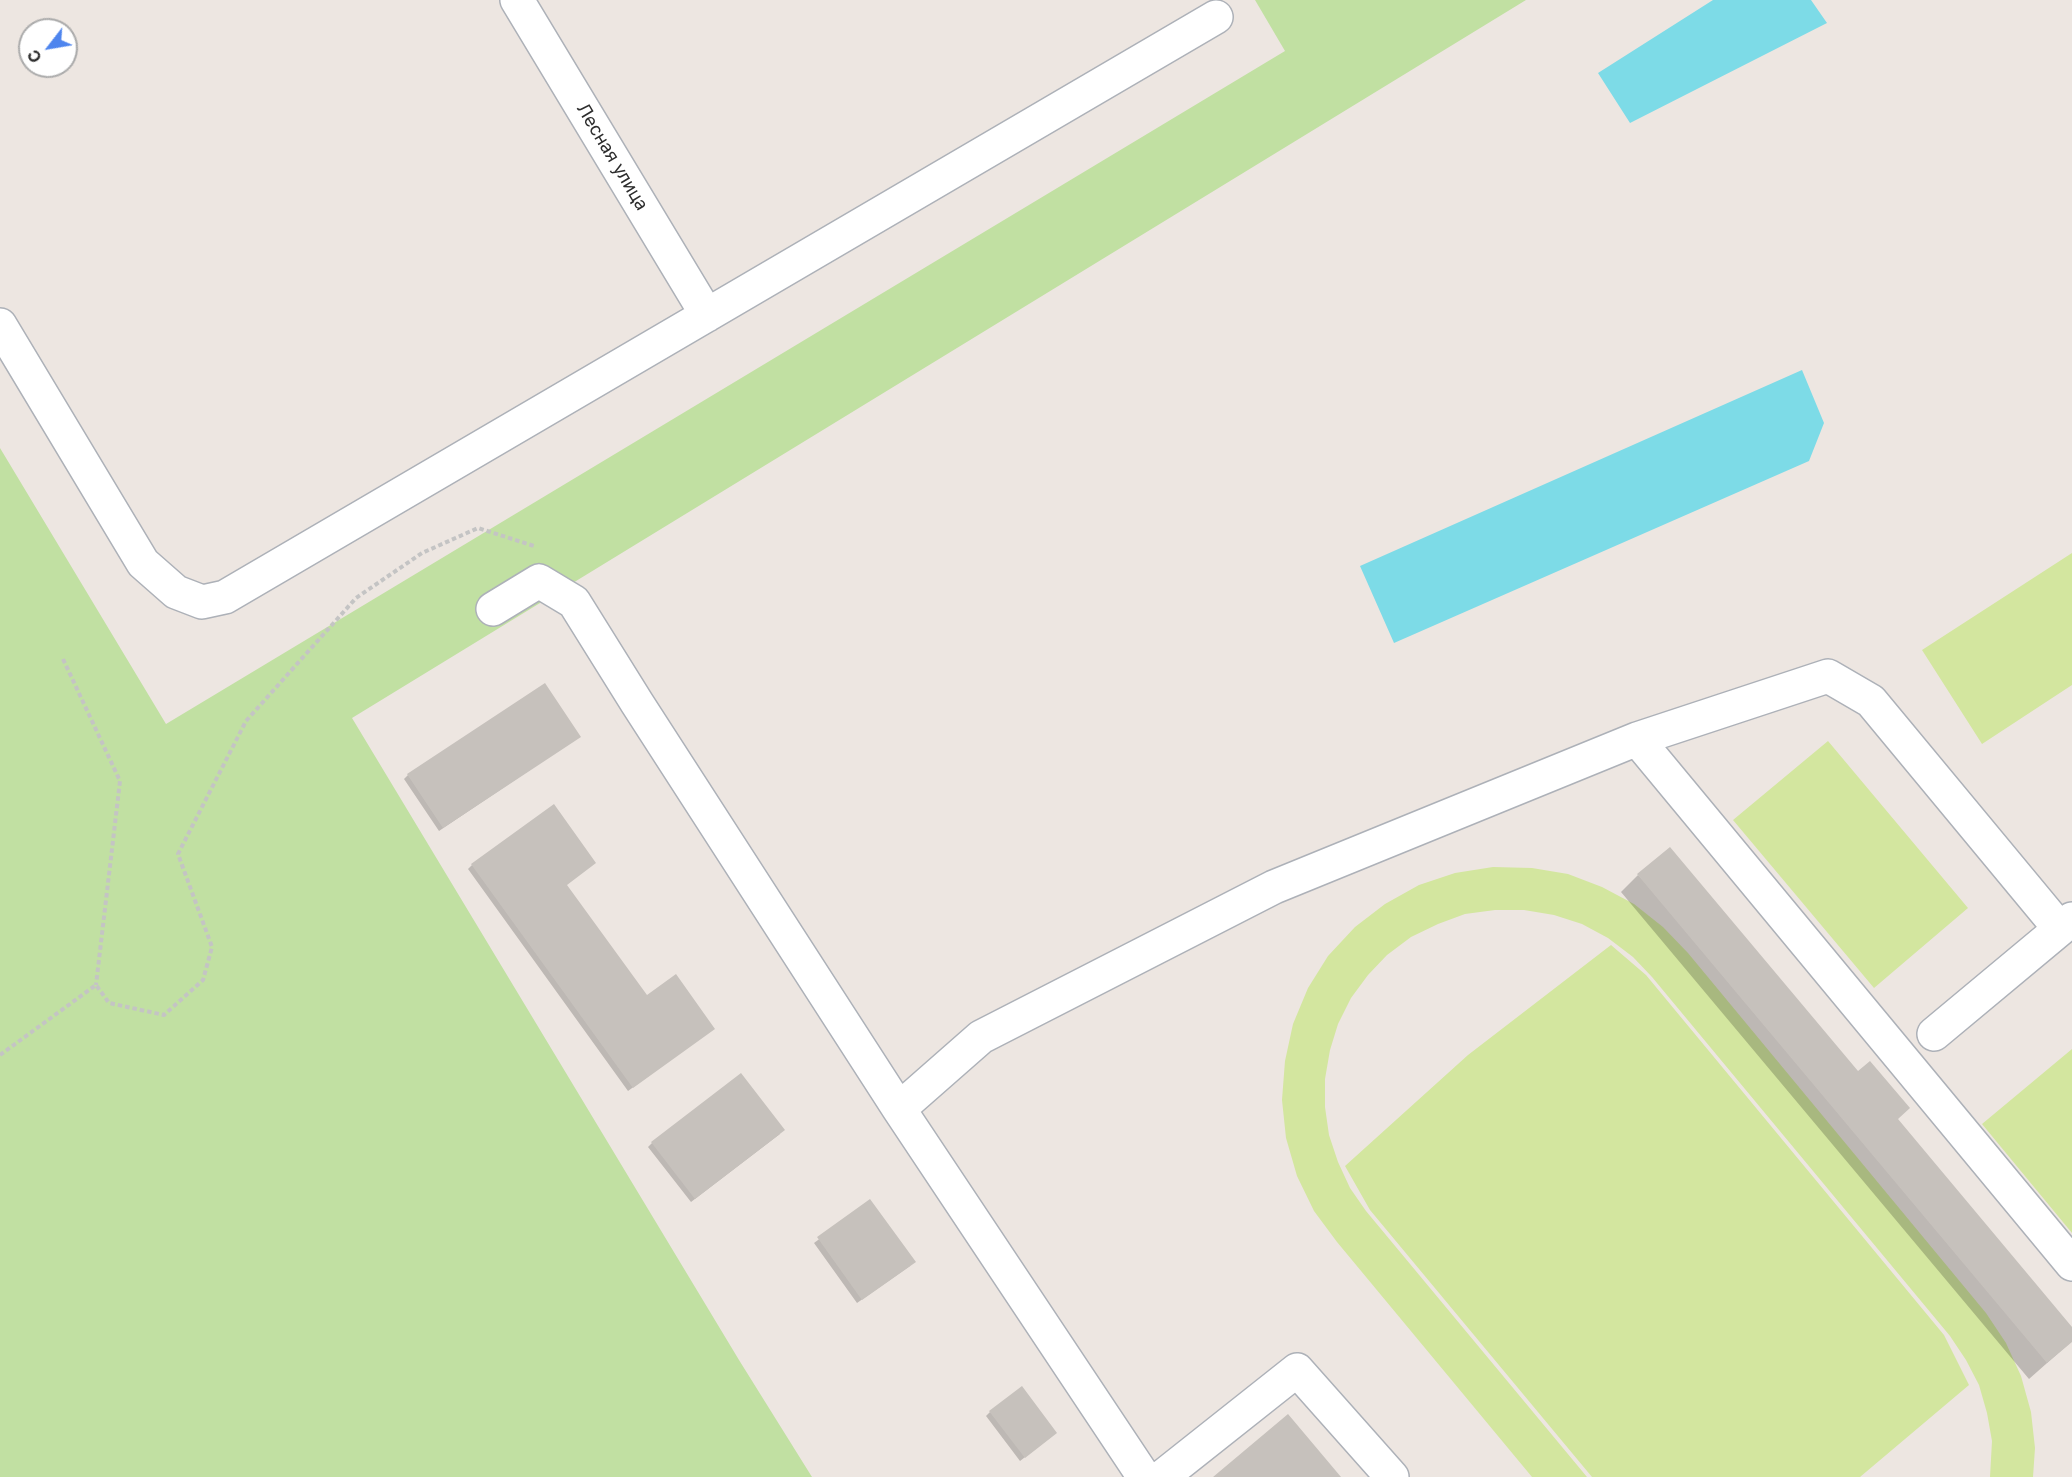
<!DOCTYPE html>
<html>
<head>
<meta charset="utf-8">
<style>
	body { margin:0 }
	#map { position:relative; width:2072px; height:1477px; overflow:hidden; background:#ede6e1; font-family:Inter,sans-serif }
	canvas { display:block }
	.north { position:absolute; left:18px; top:18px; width:60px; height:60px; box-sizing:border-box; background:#fff; border:2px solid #ababab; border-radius:50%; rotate:239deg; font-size:16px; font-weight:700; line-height:24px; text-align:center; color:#2d2d2d }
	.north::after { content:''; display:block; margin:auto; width:21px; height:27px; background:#4e85ee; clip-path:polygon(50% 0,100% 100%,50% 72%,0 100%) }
</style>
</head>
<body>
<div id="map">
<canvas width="2072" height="1477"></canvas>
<div class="north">С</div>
</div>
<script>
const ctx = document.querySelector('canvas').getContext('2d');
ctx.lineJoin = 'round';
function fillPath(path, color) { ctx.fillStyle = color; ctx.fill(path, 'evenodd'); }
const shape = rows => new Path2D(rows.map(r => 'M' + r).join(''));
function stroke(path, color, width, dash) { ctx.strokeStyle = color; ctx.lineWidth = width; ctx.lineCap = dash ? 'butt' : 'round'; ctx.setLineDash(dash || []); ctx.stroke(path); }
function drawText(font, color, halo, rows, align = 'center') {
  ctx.font = font + ' Inter,sans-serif'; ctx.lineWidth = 6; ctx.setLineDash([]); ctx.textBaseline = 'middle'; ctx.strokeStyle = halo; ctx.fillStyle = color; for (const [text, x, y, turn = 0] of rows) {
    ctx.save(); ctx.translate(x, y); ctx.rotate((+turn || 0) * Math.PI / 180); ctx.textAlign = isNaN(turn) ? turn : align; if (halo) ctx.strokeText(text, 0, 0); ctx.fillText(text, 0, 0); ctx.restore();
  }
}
fillPath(shape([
	[1255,0,1526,0,352,718,739,1360,812,1477,0,1477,0,448,166,724,1285,51]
]), '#c1e0a2');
fillPath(shape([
	[2072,553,2072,685,1982,744,1922,650],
	[1828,741,1968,908,1874,988,1733,820],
	[1493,867,1532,868,1568,874,1602,887,1634,904,1663,927,1688,953,1986,1313,2006,1343,2021,1376,2031,1412,2035,1448,2033,1477,1990,1477,1992,1441,1987,1413,1979,1385,1966,1360,1950,1336,1652,977,1633,957,1608,938,1582,924,1554,915,1524,910,1495,910,1465,914,1438,924,1411,937,1387,955,1368,975,1351,998,1338,1024,1330,1050,1325,1079,1325,1107,1329,1135,1338,1162,1350,1188,1366,1211,1587,1477,1532,1477,1337,1242,1314,1211,1297,1176,1286,1138,1282,1100,1285,1061,1293,1024,1308,988,1328,956,1355,927,1385,904,1419,885,1455,873],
	[1611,945,1646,975,1944,1335,1969,1385,1860,1477,1592,1477,1370,1210,1345,1166,1468,1055],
	[2072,1049,2072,1233,1982,1124]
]), '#d3e69f');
fillPath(shape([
	[1713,0,1811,0,1827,23,1630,123,1598,73],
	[1802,370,1824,423,1809,461,1394,643,1360,566]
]), '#7ddbe7');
fillPath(shape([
	[579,737,439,831,404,779,408,775],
	[472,865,646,997,713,1029,628,1091,468,869],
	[1638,875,1858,1073,2072,1329,2072,1341,2029,1379,1621,892],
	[780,1134,691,1202,648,1147,652,1143],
	[870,1201,910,1266,857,1303,814,1243],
	[990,1412,1051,1437,1020,1461,986,1416]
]), '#0003');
fillPath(shape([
	[545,683,581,737,443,828,407,774],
	[554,804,596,863,567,885,647,995,676,974,715,1029,633,1088,471,864],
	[1670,847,1858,1071,1870,1061,1910,1108,1898,1119,2072,1327,2072,1342,2047,1363,1637,874],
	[741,1073,785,1130,695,1199,651,1142],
	[870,1199,916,1262,862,1300,817,1237],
	[1022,1386,1057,1433,1025,1458,989,1411],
	[1288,1414,1341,1477,1213,1477]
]), '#c6c1bc');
const minor = shape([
	[517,0,707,315],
	[0,325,143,563,176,592,202,602,225,597,1216,17],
	[493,609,539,581,574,602,637,703,899,1109,1144,1477],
	[1637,739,2072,1264],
	[1934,1034,2072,919],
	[899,1109,981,1037,1274,887,1637,739,1828,676,1871,701,2060,929],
	[1162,1477,1297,1370,1392,1477]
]);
stroke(minor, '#adb1b8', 36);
stroke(shape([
	[63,659,120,781,96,985],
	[0,1055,96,985,109,1003,164,1015,203,980,212,947,178,854,246,721,356,598,422,553,478,528,534,546]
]), '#c4c4c4', 4, [4.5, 3]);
stroke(minor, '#fff', 33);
drawText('18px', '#2d2d2d', '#fff', [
	["Лесная улица",612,157,59]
]);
</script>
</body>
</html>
